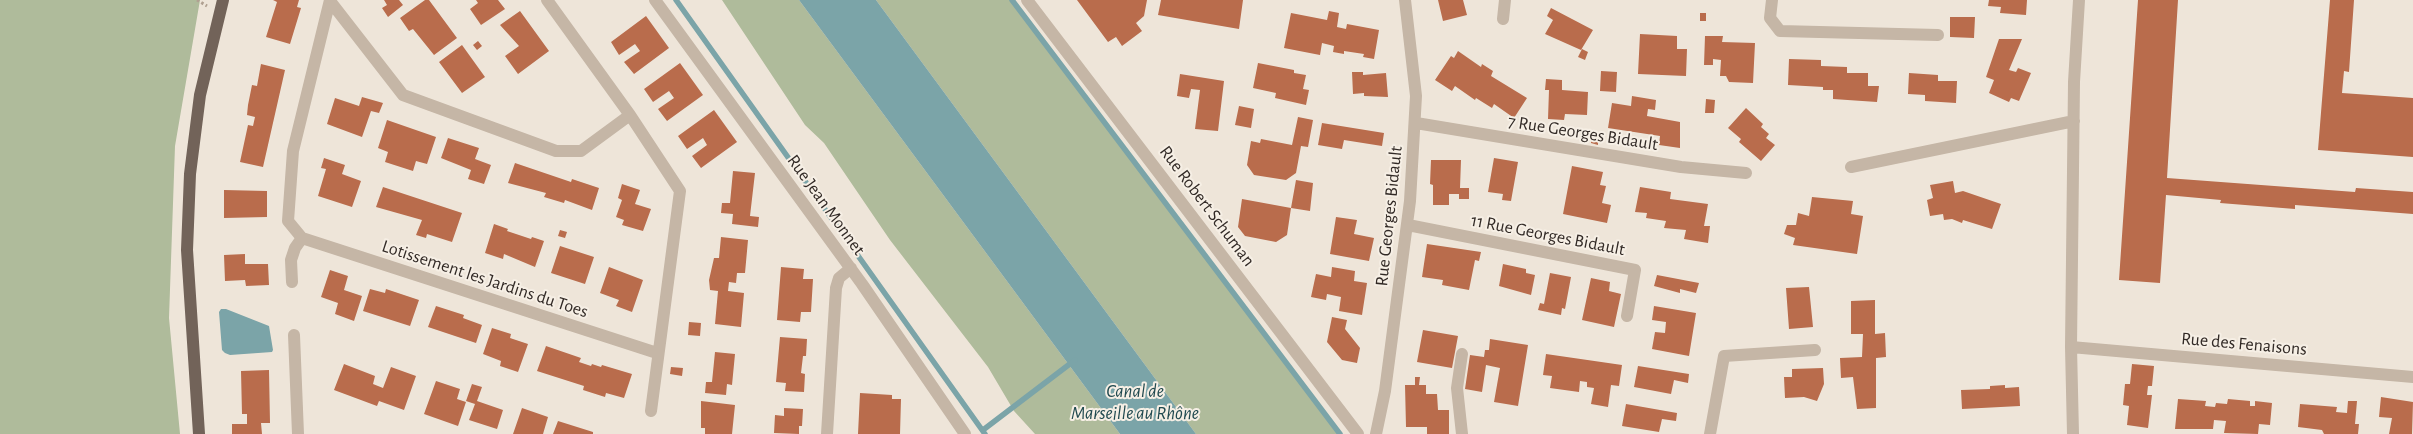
<!DOCTYPE html>
<html>
<head>
<meta charset="utf-8">
<style>
	body { margin:0 }
	canvas { display:block; background:#eee5d9 }
</style>
</head>
<body>
<canvas width="2413" height="434"></canvas>
<script>
const ctx = document.querySelector('canvas').getContext('2d');
ctx.lineJoin = 'round';
function fillPath(path, color) { ctx.fillStyle = color; ctx.fill(path, 'evenodd'); }
const shape = rows => new Path2D(rows.map(r => 'M' + r).join(''));
function stroke(path, color, width, dash) { ctx.strokeStyle = color; ctx.lineWidth = width; ctx.lineCap = dash ? 'butt' : 'round'; ctx.setLineDash(dash || []); ctx.stroke(path); }
function drawText(font, color, halo, rows, align = 'center') {
  ctx.font = font + ' "Alegreya Sans",sans-serif'; ctx.lineWidth = 4; ctx.setLineDash([]); ctx.textBaseline = 'middle'; ctx.strokeStyle = halo; ctx.fillStyle = color; for (const [text, x, y, turn = 0] of rows) {
    ctx.save(); ctx.translate(x, y); ctx.rotate((+turn || 0) * Math.PI / 180); ctx.textAlign = isNaN(turn) ? turn : align; if (halo) ctx.strokeText(text, 0, 0); ctx.fillText(text, 0, 0); ctx.restore();
  }
}
fillPath(shape([
	[0,0,200,0,175,146,169,318,180,434,0,434],
	[722,0,799,0,1120,434,1035,434,1014,411,988,367,890,240,824,143,805,125],
	[876,0,1012,0,1341,434,1196,434]
]), '#afbb9b');
fillPath(shape([
	[799,0,876,0,1196,434,1120,434],
	[221,309,226,309,269,326,273,350,272,352,230,355,225,353,222,350,219,312]
]), '#7ba4a8');
stroke(shape([
	[676,0,985,434],
	[1012,0,1340,434],
	[983,430,1075,360]
]), '#7ba4a8', 5.5);
fillPath(shape([
	[273,0,299,0,297,7,301,8,290,44,266,37,277,2],
	[384,0,399,0,403,5,388,17,382,8,387,5],
	[425,0,429,0,457,38,434,55,413,29,409,31,400,18],
	[476,0,498,0,505,9,481,25,470,9,478,3],
	[1077,0,1147,0,1144,16,1136,23,1142,31,1122,46,1116,37,1108,42],
	[1161,0,1243,0,1239,29,1158,15],
	[1438,0,1463,0,1467,15,1443,21],
	[1989,0,2027,0,2026,15,2000,13,2001,7,1988,6],
	[2138,0,2178,0,2167,178,2355,192,2356,188,2413,192,2413,214,2295,205,2295,209,2220,203,2221,200,2166,195,2160,283,2119,280],
	[2330,0,2354,0,2349,72,2344,71,2342,93,2413,98,2413,157,2318,150],
	[1551,8,1593,30,1581,50,1545,34,1553,20,1547,16],
	[520,11,549,51,518,74,505,56,519,46,500,25],
	[1329,11,1339,13,1337,27,1346,29,1347,24,1379,30,1374,59,1363,57,1364,54,1344,51,1344,54,1333,52,1334,46,1322,43,1320,55,1284,48,1291,13,1327,20],
	[1700,13,1706,13,1706,21,1700,21],
	[646,16,669,48,634,74,624,62,640,51,635,44,619,55,611,42],
	[1950,17,1975,17,1974,38,1950,37],
	[1640,34,1677,36,1677,49,1687,49,1686,76,1638,74],
	[1705,36,1723,36,1722,42,1755,43,1753,83,1729,82,1726,76,1720,76,1721,60,1713,59,1713,65,1704,65],
	[1999,39,2022,39,2009,70,2016,72,2018,68,2031,73,2019,101,2011,98,2009,102,1989,93,1994,80,1986,77],
	[478,41,482,46,477,50,473,45],
	[462,45,485,77,462,93,439,62],
	[1582,49,1588,52,1585,60,1578,57],
	[1458,51,1481,67,1482,64,1493,71,1491,76,1527,98,1514,118,1494,104,1492,108,1476,98,1475,100,1455,86,1452,91,1435,80,1451,56,1454,58],
	[1789,59,1821,60,1821,66,1847,67,1847,73,1868,73,1868,86,1879,86,1877,102,1833,99,1833,90,1823,90,1823,87,1788,85],
	[680,63,703,95,667,121,658,109,674,98,669,91,653,102,644,89],
	[1258,63,1294,70,1294,73,1306,75,1303,89,1309,90,1306,105,1275,98,1276,93,1253,88],
	[261,64,285,70,263,167,240,162,248,125,253,126,255,117,247,115,248,105,252,85,257,86],
	[1601,71,1617,72,1616,92,1600,91],
	[1352,72,1363,72,1363,75,1386,73,1388,97,1364,96,1364,93,1353,94],
	[1909,73,1938,75,1938,81,1957,81,1956,103,1925,101,1925,95,1908,94],
	[1180,74,1224,81,1218,131,1195,129,1200,90,1191,89,1189,98,1177,96],
	[1546,79,1562,80,1562,90,1588,92,1587,115,1565,114,1564,120,1548,119,1549,90,1545,90],
	[1632,96,1656,100,1655,110,1648,109,1647,116,1680,122,1680,148,1659,145,1660,136,1608,128,1612,103,1631,106],
	[362,97,383,103,379,113,371,111,362,137,327,124,335,98,359,106],
	[1706,99,1715,100,1714,113,1705,113],
	[1239,106,1254,109,1251,128,1235,125],
	[1746,108,1763,124,1761,127,1769,134,1766,138,1775,145,1761,161,1739,142,1741,139,1728,128],
	[714,110,737,142,701,168,692,156,707,145,703,138,687,149,678,136],
	[1298,117,1313,120,1308,147,1301,146,1296,173,1286,180,1254,175,1247,165,1251,141,1260,143,1261,139,1292,145],
	[387,120,436,137,427,164,416,161,413,171,385,162,388,152,378,148],
	[1322,123,1384,133,1382,146,1344,140,1342,149,1318,145],
	[1591,135,1598,136,1598,145,1591,143],
	[448,138,479,148,475,159,491,165,484,184,468,179,471,170,441,158],
	[324,158,345,165,342,174,361,181,352,207,318,196,326,169,321,168],
	[1494,158,1518,162,1511,201,1502,200,1503,194,1488,192],
	[1431,160,1461,160,1460,188,1469,188,1469,199,1459,199,1459,194,1449,194,1449,205,1433,205,1433,185,1430,184],
	[515,163,571,182,572,179,599,188,592,210,565,200,564,203,544,197,546,193,508,183],
	[1572,166,1603,172,1600,185,1606,186,1602,203,1611,205,1607,223,1563,214],
	[733,171,755,173,750,216,759,217,758,227,732,224,733,214,721,213,722,203,730,203],
	[1296,180,1313,183,1310,211,1291,208],
	[1953,181,1955,193,1963,191,2001,204,1992,229,1963,220,1962,223,1952,219,1944,220,1943,214,1930,216,1927,200,1933,198,1930,185],
	[622,184,640,190,635,204,651,209,643,231,622,225,624,220,616,217,622,200,618,198],
	[383,187,462,213,452,242,427,234,426,238,416,235,422,220,376,207],
	[1640,187,1671,192,1670,199,1708,204,1704,226,1710,226,1708,243,1684,239,1686,230,1664,228,1666,221,1646,218,1647,213,1635,212],
	[224,190,267,191,267,217,224,218],
	[1812,197,1853,201,1851,214,1863,216,1857,254,1793,245,1795,238,1784,234,1787,225,1796,225,1798,213,1809,216],
	[1242,199,1291,208,1287,235,1276,242,1245,236,1238,227],
	[1336,217,1357,220,1354,234,1374,238,1369,261,1330,254],
	[494,224,508,229,507,231,531,239,532,237,544,241,535,267,504,254,503,259,485,253],
	[560,230,567,232,565,238,558,236],
	[721,237,748,240,745,273,737,273,736,283,729,282,728,291,744,293,741,327,715,324,718,291,710,290,709,280,714,258,719,258],
	[1427,244,1481,252,1479,261,1475,260,1469,290,1442,285,1443,280,1422,277],
	[560,246,594,257,585,284,551,273],
	[245,254,245,264,268,264,269,285,246,286,245,280,225,281,224,255],
	[1503,264,1526,269,1526,273,1535,275,1531,295,1499,286],
	[609,267,643,280,632,312,616,306,619,300,600,293],
	[781,267,804,269,803,279,813,279,811,312,801,312,800,322,777,320],
	[1332,267,1355,271,1354,281,1367,283,1362,315,1339,311,1341,297,1327,294,1326,300,1311,297,1316,274,1331,277],
	[330,270,348,276,344,290,362,296,354,321,335,314,338,303,321,297],
	[1550,273,1571,277,1565,309,1562,308,1561,315,1538,310,1540,303,1544,304],
	[1657,275,1699,283,1696,293,1680,289,1680,293,1654,286],
	[1591,278,1610,282,1609,291,1621,294,1614,327,1582,320],
	[1809,287,1813,327,1789,329,1786,288],
	[370,289,385,293,386,289,419,300,410,326,363,311],
	[1875,300,1875,334,1885,333,1886,357,1876,358,1876,408,1857,409,1853,377,1841,378,1840,358,1862,357,1863,334,1851,334,1851,301],
	[436,306,464,315,463,318,482,325,476,343,428,327],
	[1654,306,1696,313,1689,356,1652,349,1655,332,1665,333,1666,322,1652,320],
	[1332,317,1347,320,1345,329,1360,348,1357,363,1342,360,1327,342],
	[689,322,701,323,700,336,688,335],
	[492,328,511,334,510,338,528,344,518,372,500,366,501,361,483,354],
	[1423,330,1458,336,1452,368,1417,362],
	[780,337,807,339,806,356,803,356,801,373,805,374,804,392,785,391,786,383,776,382],
	[1490,339,1528,345,1518,406,1494,402,1500,368,1486,365,1482,392,1465,389,1470,355,1484,357,1485,350,1489,350],
	[546,346,581,358,579,362,591,366,592,364,601,367,602,365,632,374,624,398,606,393,605,397,583,390,584,386,537,371],
	[715,352,735,354,732,385,727,384,726,395,705,393,706,382,712,382],
	[1546,354,1622,365,1619,386,1611,385,1608,407,1591,404,1594,388,1587,387,1587,382,1580,381,1579,392,1550,388,1552,376,1543,375],
	[344,364,375,376,373,384,383,388,391,367,416,376,404,410,379,401,377,406,334,390],
	[2132,364,2154,366,2152,386,2148,386,2147,395,2152,395,2148,428,2127,425,2129,406,2123,405,2125,384,2130,384],
	[1638,366,1689,374,1688,383,1674,380,1671,394,1634,387],
	[671,367,683,368,682,376,670,374],
	[1823,368,1824,384,1817,401,1804,397,1785,398,1784,377,1792,377,1792,369],
	[269,370,270,423,261,423,262,434,232,434,232,424,247,424,247,414,242,414,241,371],
	[1415,377,1420,377,1419,385,1426,385,1426,394,1437,394,1438,410,1449,410,1449,434,1427,434,1427,427,1406,427,1405,385,1415,385],
	[436,381,460,389,457,399,466,402,458,426,424,414],
	[472,384,482,387,477,401,503,410,497,429,469,420,475,404,466,401],
	[2005,385,2005,388,2019,387,2020,406,1962,409,1961,390,1990,389,1990,386],
	[860,393,892,395,892,399,901,399,900,434,858,434],
	[2381,397,2413,402,2412,434,2389,434,2392,418,2379,417],
	[2178,399,2206,401,2205,406,2215,407,2216,403,2227,404,2228,399,2250,401,2250,406,2255,406,2255,401,2272,403,2270,425,2259,424,2258,434,2224,433,2226,421,2214,420,2213,429,2175,429],
	[701,401,735,405,732,434,705,434,705,428,701,428],
	[2348,401,2357,401,2355,424,2359,424,2358,434,2324,434,2322,430,2298,427,2300,404,2337,407,2336,412,2347,413],
	[1626,404,1677,413,1676,421,1662,419,1659,432,1622,426],
	[522,408,548,417,543,434,513,434],
	[784,408,803,409,802,426,799,426,799,434,774,433,775,415,784,416],
	[558,421,593,432,593,434,553,434]
]), '#b96c4c');
stroke(shape([
	[197,0,207,6]
]), '#b0a091', 3, [2.5, 2.5]);
stroke(shape([
	[330,0,293,151,288,221,302,238,657,353],
	[547,0,630,115,680,191,651,411],
	[655,0,862,284,965,434],
	[1027,0,1358,434],
	[1772,0,1770,18,1780,31,1938,35],
	[330,1,403,95,556,151,581,151,630,115],
	[1503,19,1505,0],
	[1416,123,1681,167,1746,173],
	[1851,167,2074,121],
	[1408,225,1635,270,1627,316],
	[292,282,291,260,295,248,302,238],
	[294,335,298,434],
	[2071,347,2413,377],
	[827,434,836,288,839,278,851,268],
	[1376,434,1385,391,1410,201,1416,96,1405,0],
	[1462,434,1457,388,1462,354],
	[1710,434,1724,356,1815,350],
	[2073,434,2071,347,2074,82,2079,0]
]), '#c5b6a6', 12);
stroke(shape([
	[199,434,187,250,190,174,200,95,223,0]
]), '#726359', 12);
drawText('18px', '#322a26', '#f6efe5', [
	["7 Rue Georges Bidault",1583,133,9],
	["Rue Jean Monnet",826,205,54],
	["Rue Robert Schuman",1207,206,53],
	["Rue Georges Bidault",1389,216,-84],
	["11 Rue Georges Bidault",1548,235,11],
	["Lotissement les Jardins du Toes",485,279,18],
	["Rue des Fenaisons",2244,344,5]
]);
drawText('italic 19px', '#20494f', '#f6efe5', [
	["Canal de",1135,391],
	["Marseille au Rhône",1135,413]
]);
</script>
</body>
</html>
